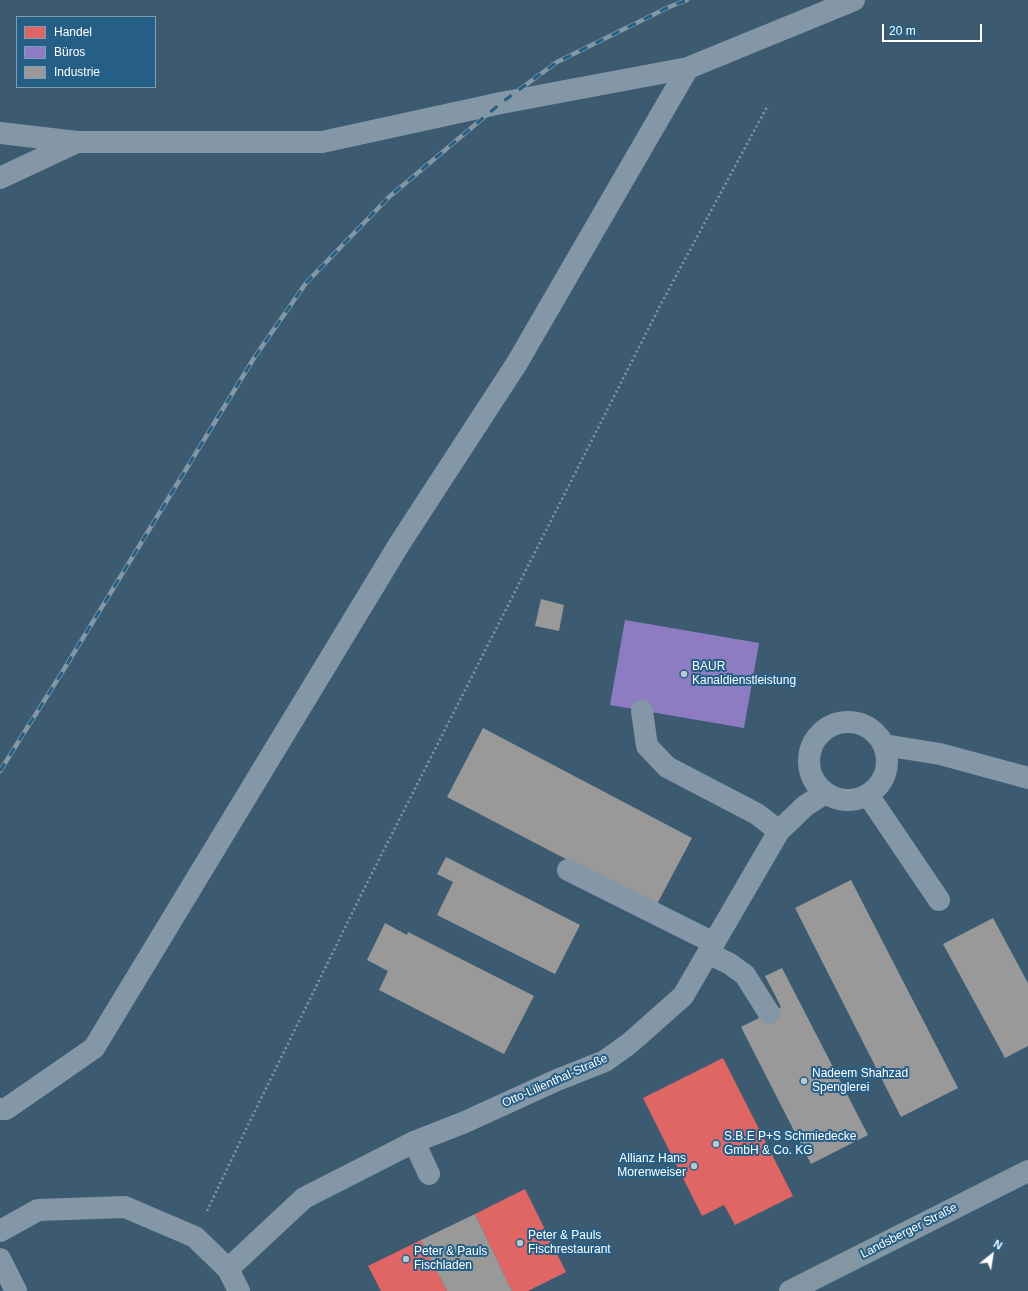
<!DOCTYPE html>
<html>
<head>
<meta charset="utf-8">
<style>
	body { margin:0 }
	#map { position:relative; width:1028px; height:1291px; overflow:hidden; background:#3c5b70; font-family:Helvetica,sans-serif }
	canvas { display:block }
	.legend { position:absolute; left:16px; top:16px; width:140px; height:72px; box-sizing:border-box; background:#265f86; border:1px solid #7d9fb6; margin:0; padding:5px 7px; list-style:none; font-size:12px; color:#fff }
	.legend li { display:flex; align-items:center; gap:8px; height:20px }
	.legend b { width:20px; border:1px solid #7d9fb6 }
	.north { position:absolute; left:972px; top:1235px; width:40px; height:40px; -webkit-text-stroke:3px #265f86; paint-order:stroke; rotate:30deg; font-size:11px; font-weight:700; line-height:16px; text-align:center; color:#fff }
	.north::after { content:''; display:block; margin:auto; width:14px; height:18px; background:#fff; clip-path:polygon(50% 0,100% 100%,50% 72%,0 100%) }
	.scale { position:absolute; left:882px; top:24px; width:100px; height:18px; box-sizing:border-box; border:2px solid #fff; border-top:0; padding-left:5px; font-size:12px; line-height:14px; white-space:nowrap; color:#fff; -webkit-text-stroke:3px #265f86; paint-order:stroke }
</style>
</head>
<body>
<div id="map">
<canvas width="1028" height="1291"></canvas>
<ul class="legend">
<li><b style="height:11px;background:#e06666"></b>Handel</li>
<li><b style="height:11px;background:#8e7cc3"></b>Büros</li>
<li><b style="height:11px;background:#999"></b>Industrie</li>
</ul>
<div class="north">N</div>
<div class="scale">20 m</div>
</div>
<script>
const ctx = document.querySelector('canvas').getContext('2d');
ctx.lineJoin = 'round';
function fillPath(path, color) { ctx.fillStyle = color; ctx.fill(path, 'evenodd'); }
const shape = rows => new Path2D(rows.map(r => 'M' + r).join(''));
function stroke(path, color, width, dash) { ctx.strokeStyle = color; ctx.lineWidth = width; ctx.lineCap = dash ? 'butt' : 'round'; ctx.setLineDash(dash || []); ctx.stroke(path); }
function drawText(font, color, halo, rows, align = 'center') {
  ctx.font = font + ' Helvetica,sans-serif'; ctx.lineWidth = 4; ctx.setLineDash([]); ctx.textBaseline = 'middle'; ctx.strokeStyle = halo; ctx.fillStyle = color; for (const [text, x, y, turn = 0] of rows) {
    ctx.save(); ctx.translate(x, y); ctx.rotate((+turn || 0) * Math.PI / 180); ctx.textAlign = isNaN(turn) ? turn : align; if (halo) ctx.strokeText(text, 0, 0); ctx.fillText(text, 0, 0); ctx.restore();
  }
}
fillPath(shape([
	[723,1058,793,1196,735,1225,724,1205,702,1216,643,1098],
	[525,1189,566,1272,528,1291,512,1291,475,1214],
	[421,1240,447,1291,381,1291,368,1266]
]), '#e06666');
fillPath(shape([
	[625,620,759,643,744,728,610,705]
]), '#8e7cc3');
fillPath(shape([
	[541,599,564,605,559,631,535,626],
	[483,728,692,838,656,906,447,797],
	[446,857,580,925,555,974,437,915,453,882,437,874],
	[851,880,958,1088,901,1117,795,908],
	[993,918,1028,983,1028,1046,1005,1058,943,944],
	[385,923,407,935,408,932,534,996,504,1054,379,990,388,971,367,960],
	[782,968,868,1135,811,1164,741,1027,781,1007,765,976],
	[475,1214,512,1291,447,1291,421,1240]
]), '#999');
stroke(shape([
	[207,1211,250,1121,362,893,661,304,768,105]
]), '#8397a6', 2.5, [2, 3]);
stroke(shape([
	[0,133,77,142,322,142,501,103,688,68,854,0],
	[0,178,77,142],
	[642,711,647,746,667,767,757,814,779,831],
	'809 761a39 39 0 1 1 78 0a39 39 0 1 1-78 0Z',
	[884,745,940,754,1028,778],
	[868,795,939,900],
	[568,870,714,943],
	[708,953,730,964,745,975,769,1013],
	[0,1109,6,1109,94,1048,400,543,517,363,688,68],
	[414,1142,429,1174],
	[0,1231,38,1210,125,1207,195,1237,228,1269,239,1291],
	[0,1259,16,1291],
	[228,1269,304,1198,414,1142,465,1122,557,1080,605,1061,630,1043,683,996,779,831,805,806,825,793]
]), '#8397a6', 22);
stroke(shape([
	[790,1291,1028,1171]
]), '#8296a3', 22);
const rail = shape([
	[0,771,61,674,254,358,306,283,389,197,501,103,557,62,669,7,687,0]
]);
stroke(rail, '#8397a4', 4.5);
stroke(rail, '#265f86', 3, [9]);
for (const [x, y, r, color] of [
	[684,674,4,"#bbc6cd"],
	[804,1081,4,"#bbc6cd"],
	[716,1144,4,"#bbc6cd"],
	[694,1166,4,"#bbc6cd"],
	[520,1243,4,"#bbc6cd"],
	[406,1259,4,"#bbc6cd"]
]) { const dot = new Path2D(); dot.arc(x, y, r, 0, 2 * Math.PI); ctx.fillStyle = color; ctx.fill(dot); stroke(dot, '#265f86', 1.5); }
drawText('12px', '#fff', '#265f86', [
	["BAUR",692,667],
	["Kanaldienstleistung",692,681],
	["Nadeem Shahzad",812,1074],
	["Spenglerei",812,1088],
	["S.B.E P+S Schmiedecke",724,1137],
	["GmbH & Co. KG",724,1151],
	["Allianz Hans",686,1159,"right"],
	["Morenweiser",686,1173,"right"],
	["Peter & Pauls",528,1236],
	["Fischrestaurant",528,1250],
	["Peter & Pauls",414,1252],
	["Fischladen",414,1266]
], 'left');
drawText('12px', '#fff', '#265f86', [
	["Otto-Lilienthal-Straße",555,1081,-24],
	["Landsberger Straße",909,1231,-27]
]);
</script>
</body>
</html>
